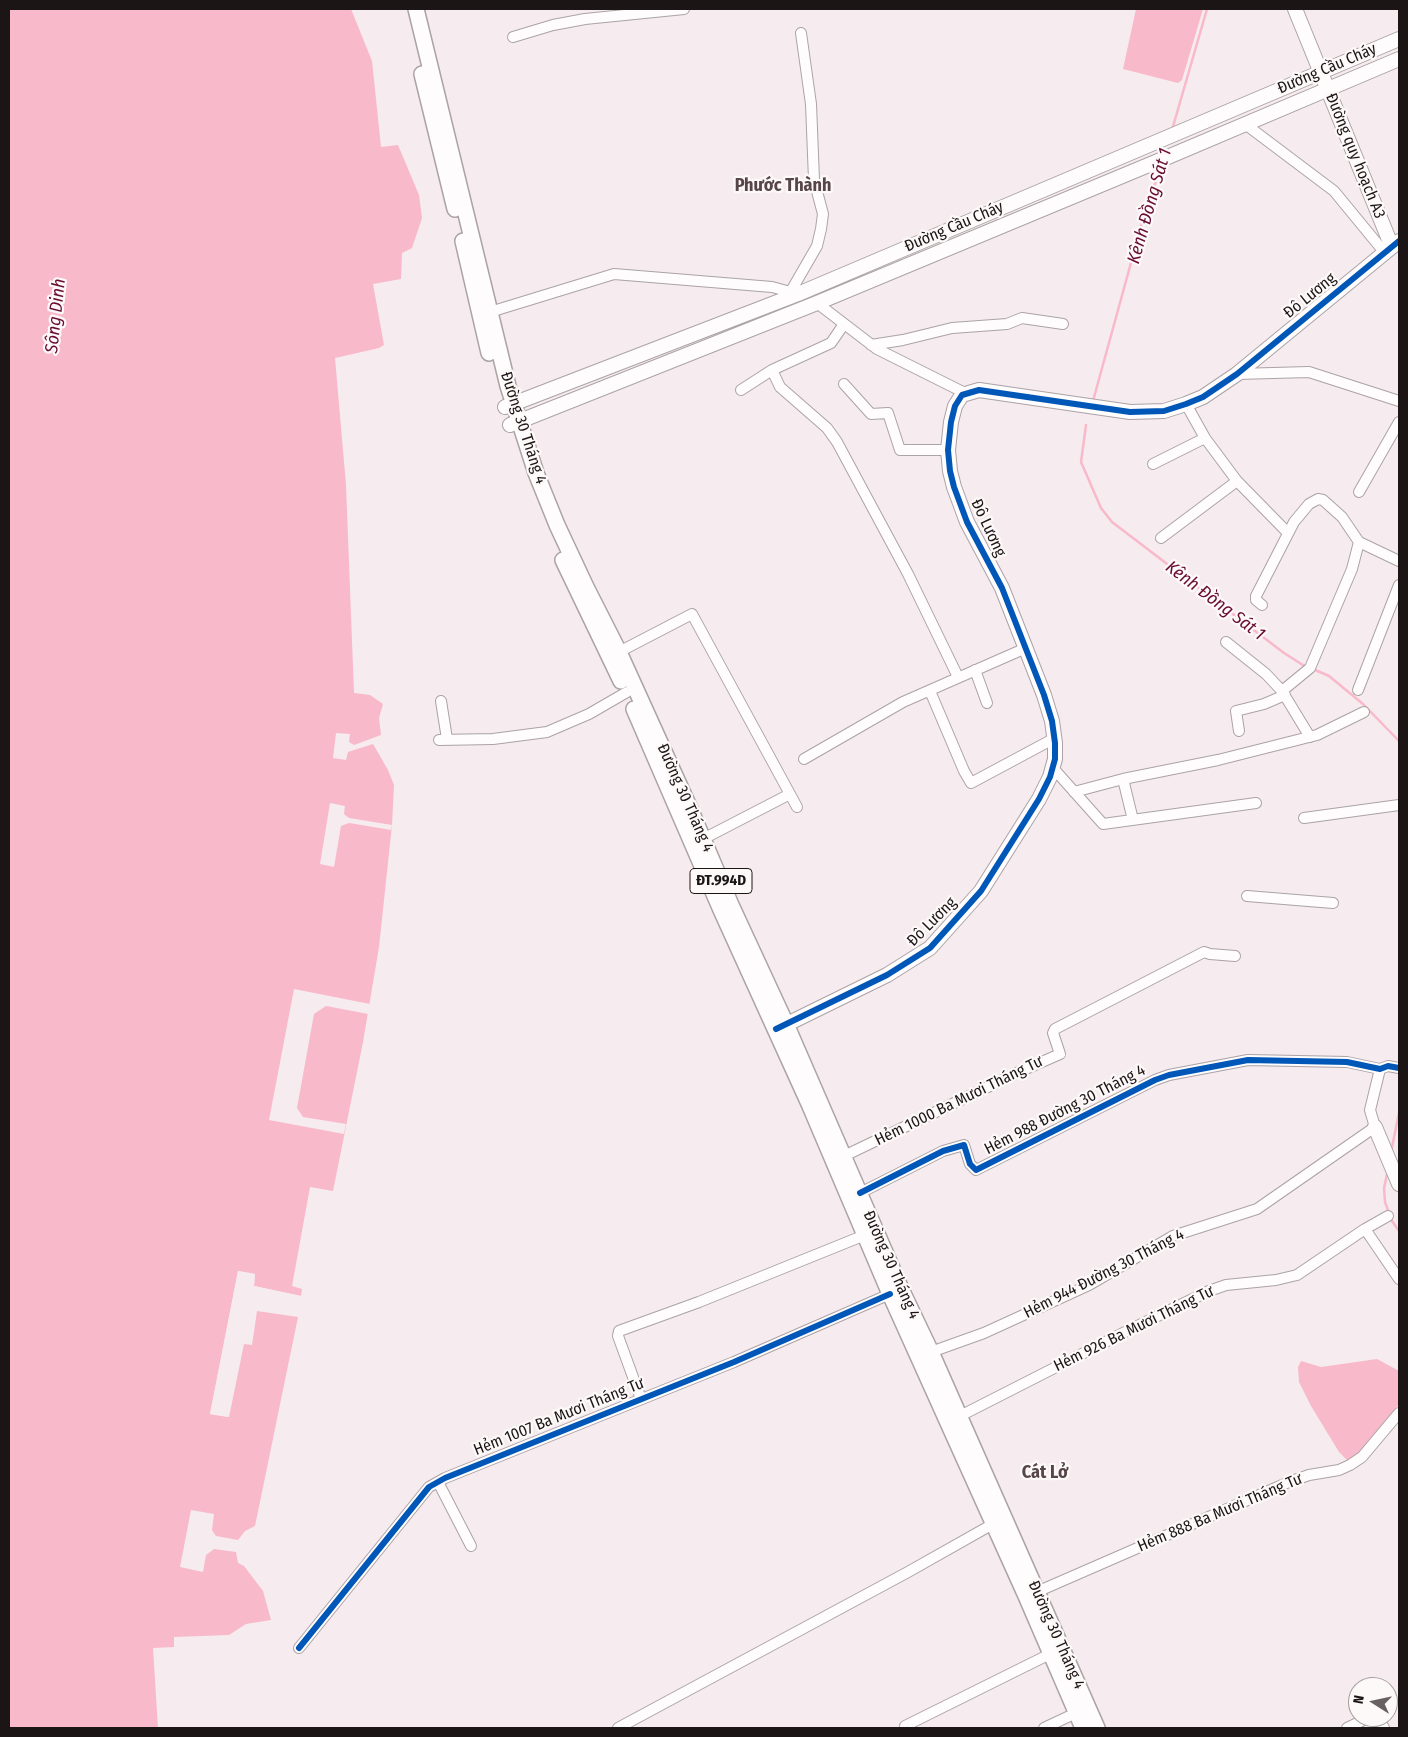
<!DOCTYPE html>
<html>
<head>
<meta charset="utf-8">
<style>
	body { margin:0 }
	#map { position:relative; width:1408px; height:1737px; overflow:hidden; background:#f6ebee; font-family:"Fira Sans Condensed",sans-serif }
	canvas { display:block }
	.frame { position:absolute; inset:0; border:10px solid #1c1516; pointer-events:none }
	.north { position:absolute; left:1348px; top:1677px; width:50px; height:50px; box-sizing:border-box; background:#fdf9f9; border:1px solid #a39e9e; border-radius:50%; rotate:280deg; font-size:14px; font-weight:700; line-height:20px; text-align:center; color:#1c1516 }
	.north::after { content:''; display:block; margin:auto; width:18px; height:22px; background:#686062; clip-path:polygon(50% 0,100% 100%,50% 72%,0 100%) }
</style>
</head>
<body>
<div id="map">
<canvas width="1408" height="1737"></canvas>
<div class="frame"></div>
<div class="north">N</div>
</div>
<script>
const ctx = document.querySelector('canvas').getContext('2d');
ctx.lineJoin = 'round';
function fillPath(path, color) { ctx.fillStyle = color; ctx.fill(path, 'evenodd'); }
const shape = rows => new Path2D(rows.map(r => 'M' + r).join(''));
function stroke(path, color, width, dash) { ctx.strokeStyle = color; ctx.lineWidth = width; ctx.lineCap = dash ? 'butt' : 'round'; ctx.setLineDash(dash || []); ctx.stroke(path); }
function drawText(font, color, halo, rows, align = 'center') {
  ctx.font = font + ' "Fira Sans Condensed",sans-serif'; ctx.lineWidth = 4.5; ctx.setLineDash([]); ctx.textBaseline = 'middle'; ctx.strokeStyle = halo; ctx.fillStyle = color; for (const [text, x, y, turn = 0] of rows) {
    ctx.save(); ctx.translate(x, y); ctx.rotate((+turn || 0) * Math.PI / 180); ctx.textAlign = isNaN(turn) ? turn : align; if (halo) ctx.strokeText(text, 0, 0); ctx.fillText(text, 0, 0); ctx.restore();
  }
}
fillPath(shape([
	[9,9,351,9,372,61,381,147,398,145,419,195,422,218,412,248,402,253,401,279,373,284,384,345,379,348,335,358,346,485,354,693,370,695,383,704,379,718,381,735,354,745,349,742,350,734,336,733,333,758,346,760,348,752,373,744,388,770,394,785,392,825,379,947,363,1042,333,1191,310,1187,292,1286,302,1289,301,1296,254,1286,255,1274,238,1271,210,1414,229,1417,244,1344,252,1345,257,1311,298,1317,255,1526,245,1531,238,1540,216,1536,212,1530,214,1514,191,1510,180,1567,203,1572,206,1555,214,1549,236,1552,238,1563,244,1566,263,1591,271,1620,246,1624,229,1635,174,1637,174,1647,153,1648,158,1728,9,1728],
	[1136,9,1203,9,1182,80,1178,83,1123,69],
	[1377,1359,1399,1371,1399,1404,1367,1446,1351,1460,1347,1460,1339,1452,1311,1406,1299,1382,1298,1367,1301,1361,1321,1367]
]), '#f8b9ca');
fillPath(shape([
	[330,803,345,806,344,814,349,818,392,825,391,830,349,823,341,826,334,867,320,864],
	[294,989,370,1004,368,1014,326,1006,314,1014,297,1108,303,1117,346,1124,344,1134,269,1120],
	[238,1271,255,1274,254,1286,301,1296,300,1298,253,1288,252,1286,253,1276,240,1274,213,1412,227,1414,241,1343,244,1341,228,1417,210,1414]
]), '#f6ebee');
stroke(shape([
	[1172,130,1207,9],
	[1093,401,1143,219,1161,166],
	[1086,425,1081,462,1101,508,1112,522,1284,653,1306,667],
	[1313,669,1329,676,1363,704,1399,741],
	[1391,1152,1399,1113],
	[1388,1170,1384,1188,1385,1202,1389,1213],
	[1390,1218,1399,1231]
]), '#f8b9ca', 2.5);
const street = shape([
	[513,37,553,25,585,19,684,9],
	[1245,124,1334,191,1385,253],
	[791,291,817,246,821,229,823,214,814,180,811,104,801,33],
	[817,303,877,349,965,393],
	[490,312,614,274,772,287,798,294],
	[844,324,831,343,772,370,780,387,827,428,837,442,908,574,958,677],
	[871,345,903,340,952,328,1007,324,1022,318,1063,324],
	[1237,374,1309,372,1399,401],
	[844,384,871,414,888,413,900,450,948,450],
	[741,390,772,370],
	[1186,404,1205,438,1237,481,1288,533],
	[1153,464,1205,438],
	[1359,492,1399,422],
	[1161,538,1237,481],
	[1262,605,1256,600,1256,596,1294,522,1309,504,1318,499,1323,500,1342,517,1359,542,1399,561],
	[1226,642,1266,674,1282,691,1310,737],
	[615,654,692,614,797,807],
	[975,670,987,703],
	[1358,690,1399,585],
	[930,691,964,771,971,783,1055,738],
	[1282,691,1310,668,1352,569,1359,542],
	[441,701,447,739],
	[1239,731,1236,711,1264,704,1285,695],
	[439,740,493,739,547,732,589,714,627,692],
	[804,759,903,702,1026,648],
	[1053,768,1103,824,1256,803],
	[1074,792,1123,779],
	[1304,818,1399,805],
	[1133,820,1123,779,1218,760,1317,735,1364,712],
	[703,839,790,794],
	[1247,896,1333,903],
	[844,1156,1019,1072,1060,1054,1053,1033,1055,1029,1204,952,1210,954,1235,956],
	[860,1193,943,1151,964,1145,970,1164,976,1170,1155,1080,1169,1075,1248,1060,1347,1062,1380,1069,1388,1066,1399,1068],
	[1365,1229,1388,1216],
	[931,1352,984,1333,1089,1285,1173,1236,1257,1209,1375,1127,1370,1110,1380,1069],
	[641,1399,618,1336,619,1331,699,1302,865,1235],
	[958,1417,1123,1333,1209,1291,1226,1285,1276,1280,1297,1275,1365,1229,1399,1279],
	[438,1482,471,1546],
	[1032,1594,1289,1482,1309,1475,1339,1470,1350,1465,1362,1457,1399,1413],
	[299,1648,429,1487,445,1478,734,1362,890,1294],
	[1378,1717,1384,1728],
	[905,1726,1050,1654],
	[618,1728,908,1572,993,1524],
	[1044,1728,1076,1713],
	[1347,1728,1370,1717]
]);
const secondary = shape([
	[1295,9,1392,247],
	[505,407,798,294,1399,39],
	[510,425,817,303,1163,159,1399,59],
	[777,1029,887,975,930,948,981,891,1039,799,1050,777,1055,759,1055,743,1052,721,1044,695,1002,588,967,522,954,487,950,471,948,450,951,422,955,406,962,395,979,390,1130,412,1164,411,1186,404,1203,397,1237,374,1399,241],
	[1375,1127,1399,1184]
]);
const primary = shape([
	[416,9,508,386,536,473,557,525,586,587,619,652,691,811,731,905,786,1024,901,1289,931,1352,1097,1728],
	[422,74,455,209],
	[463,241,489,353],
	[563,560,621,681],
	[634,709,721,910,810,1106,890,1294,1026,1596,1083,1728]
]);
stroke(street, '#aba3a5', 12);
stroke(secondary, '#aba3a5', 16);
stroke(primary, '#aba3a5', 18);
stroke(street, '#fefcfc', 10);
stroke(secondary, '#fefcfc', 14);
stroke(primary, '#fefcfc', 15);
stroke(shape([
	[776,1029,887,975,930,948,981,891,1039,799,1050,777,1055,759,1055,743,1052,721,1044,695,1002,588,967,522,954,487,950,471,948,450,951,422,955,406,962,395,979,390,1130,412,1164,411,1186,404,1203,397,1237,374,1399,241],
	[860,1193,943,1151,964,1145,970,1164,976,1170,1155,1080,1169,1075,1248,1060,1347,1062,1380,1069,1388,1066,1399,1068],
	[299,1648,429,1487,445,1478,734,1362,890,1294]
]), '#0057b8', 6);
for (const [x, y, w] of [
	[721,881,62]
]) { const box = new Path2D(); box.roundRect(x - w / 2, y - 12.5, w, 25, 4); ctx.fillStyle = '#fdf9f9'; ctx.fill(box); stroke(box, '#1c1516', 1); }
drawText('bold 15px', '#1c1516', null, [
	["ĐT.994D",721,881]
]);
drawText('16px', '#1c1516', '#fdf9f9', [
	["Đường Cầu Cháy",1327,69,-23],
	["Đường quy hoạch A3",1355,156,68],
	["Đường Cầu Cháy",954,227,-23],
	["Đô Lương",1310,296,-39],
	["Đường 30 Tháng 4",523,428,72],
	["Đô Lương",988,528,65],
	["Đường 30 Tháng 4",685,798,66],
	["Đô Lương",932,922,-45],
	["Hẻm 1000 Ba Mươi Tháng Tư",959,1101,-26],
	["Hẻm 988 Đường 30 Tháng 4",1065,1110,-27],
	["Đường 30 Tháng 4",891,1265,66],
	["Hẻm 944 Đường 30 Tháng 4",1104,1274,-27],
	["Hẻm 926 Ba Mươi Tháng Tư",1134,1329,-26],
	["Hẻm 1007 Ba Mươi Tháng Tư",559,1417,-22],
	["Hẻm 888 Ba Mươi Tháng Tư",1220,1513,-23],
	["Đường 30 Tháng 4",1056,1635,66]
]);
drawText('bold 18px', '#564549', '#fdf9f9', [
	["Phước Thành",783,186],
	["Cát Lở",1045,1473]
]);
drawText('italic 18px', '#690c33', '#fdf9f9', [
	["Kênh Đồng Sát 1",1150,206,-74],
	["Sông Dinh",56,316,-84],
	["Kênh Đồng Sát 1",1215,601,37]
]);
</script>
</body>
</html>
